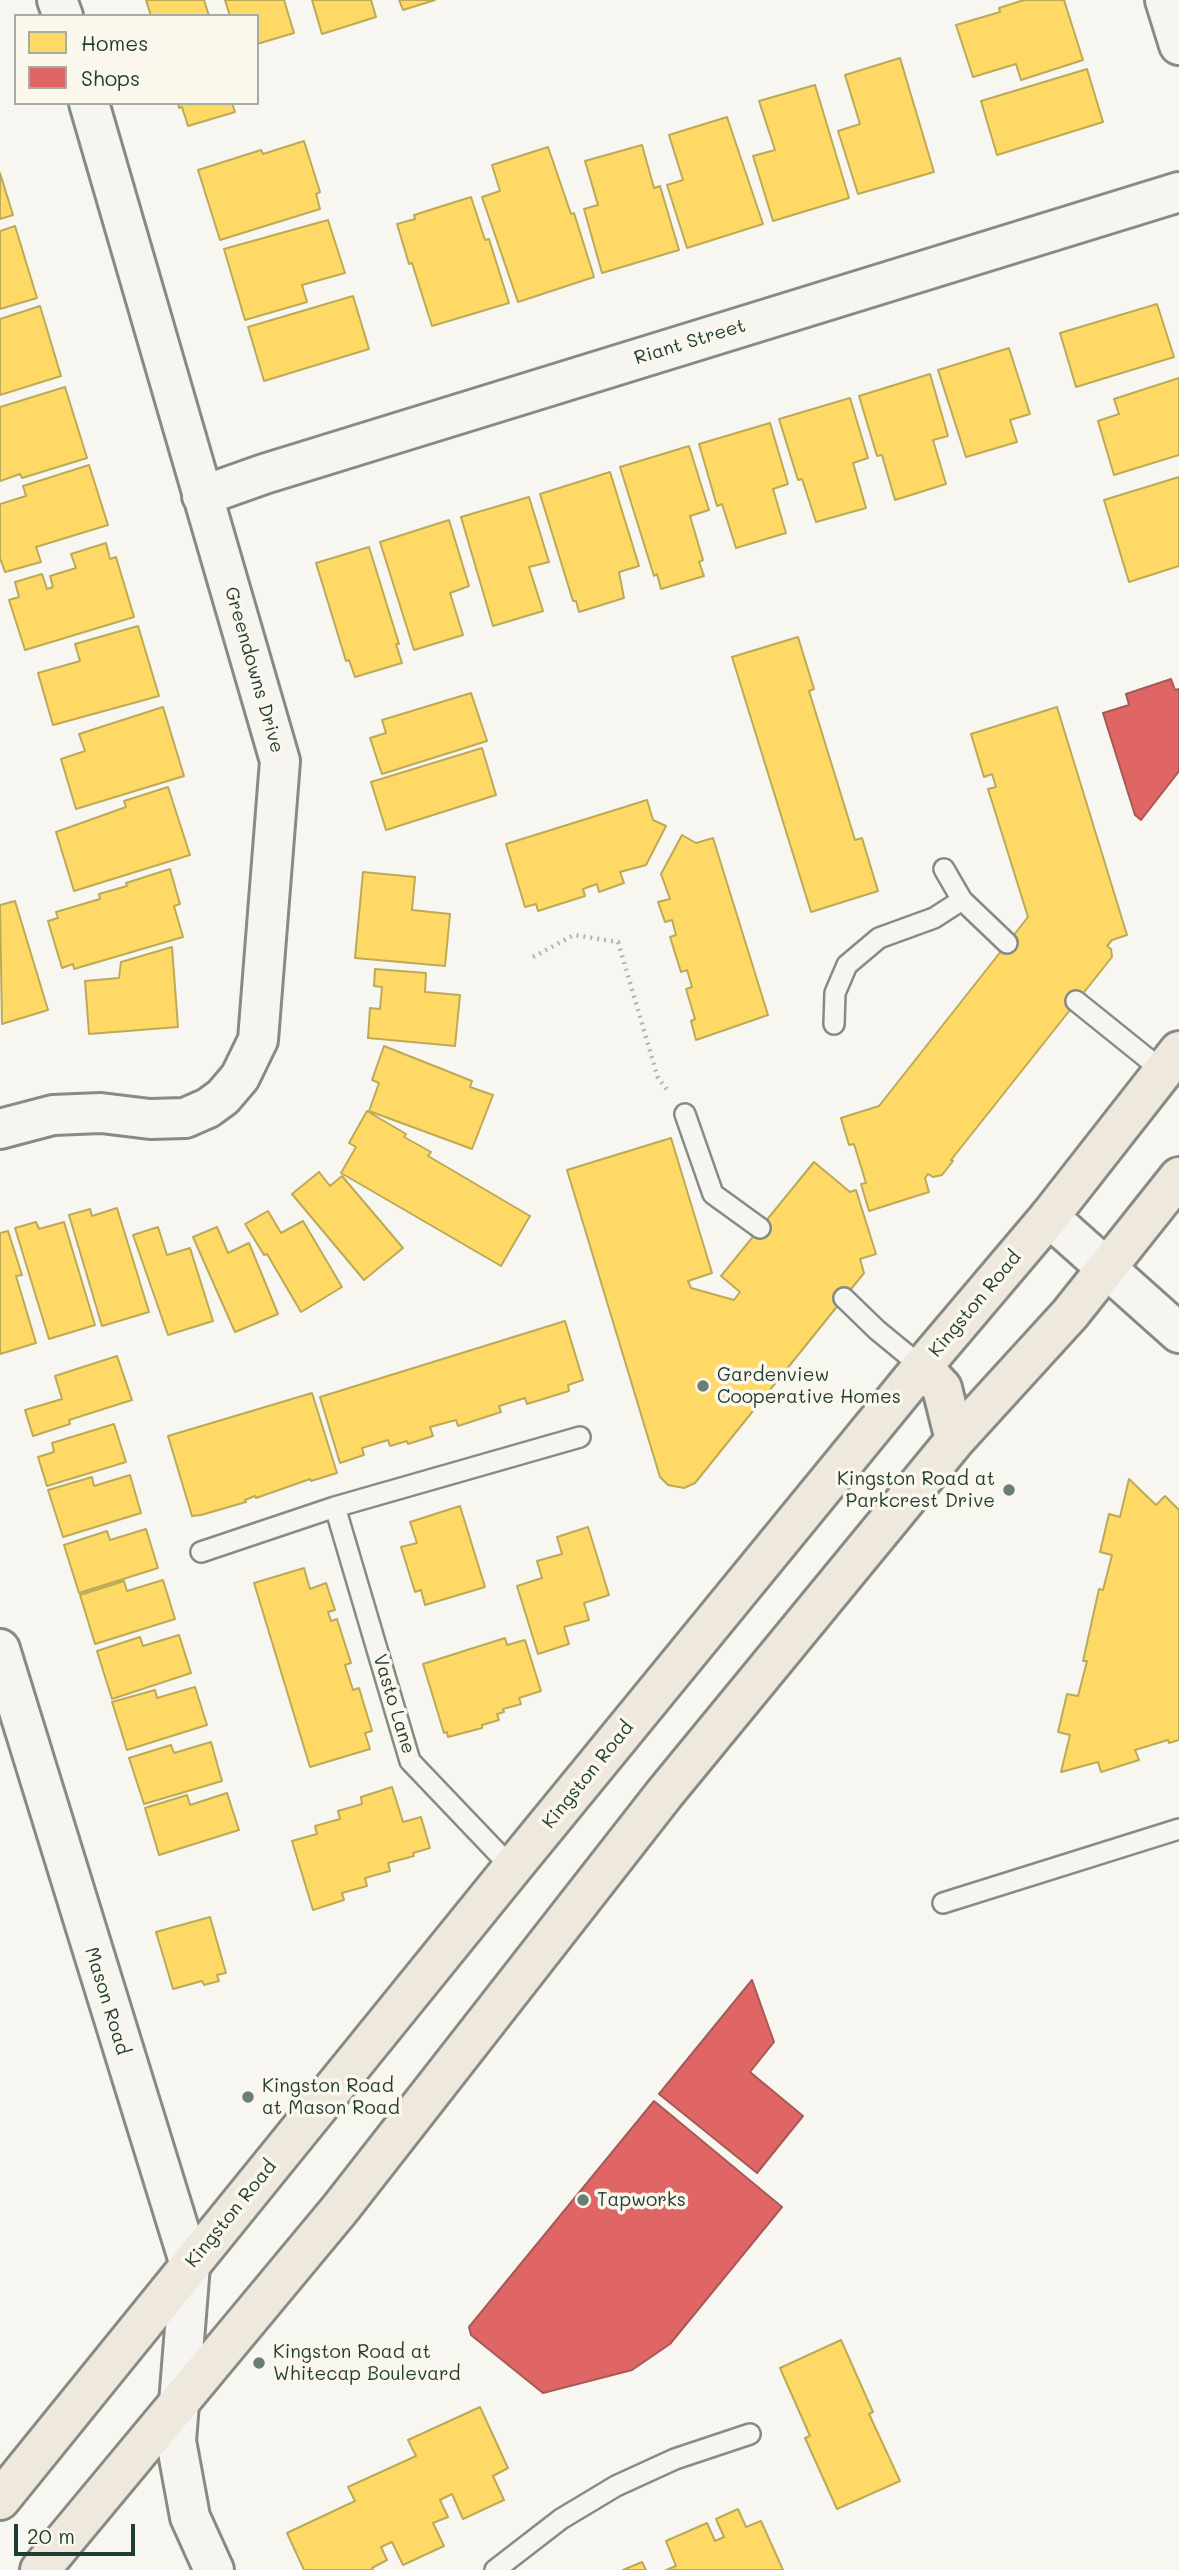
<!DOCTYPE html>
<html>
<head>
<meta charset="utf-8">
<style>
	body { margin:0 }
	#map { position:relative; width:1179px; height:2570px; overflow:hidden; background:#f8f6f0; font-family:Mali,sans-serif }
	canvas { display:block }
	.legend { position:absolute; left:14px; top:14px; width:245px; height:91px; box-sizing:border-box; background:#fbf7ec; border:2px solid #a3ada2; margin:0; padding:9px 12px; list-style:none; font-size:21px; color:#1f3d34 }
	.legend li { display:flex; align-items:center; gap:14px; height:35px }
	.legend b { width:35px; border:2px solid #a3ada2 }
	.scale { position:absolute; left:14px; top:2524px; width:121px; height:32px; box-sizing:border-box; border:4px solid #1f3d34; border-top:0; padding-left:9px; font-size:21px; line-height:24px; white-space:nowrap; color:#1f3d34; -webkit-text-stroke:5px #fbf7ec; paint-order:stroke }
</style>
</head>
<body>
<div id="map">
<canvas width="1179" height="2570"></canvas>
<ul class="legend">
<li><b style="height:19px;background:#ffd966"></b>Homes</li>
<li><b style="height:19px;background:#e06666"></b>Shops</li>
</ul>
<div class="scale">20 m</div>
</div>
<script>
const ctx = document.querySelector('canvas').getContext('2d');
ctx.lineJoin = 'round';
function fillPath(path, color) { ctx.fillStyle = color; ctx.fill(path, 'evenodd'); }
const shape = rows => new Path2D(rows.map(r => 'M' + r).join(''));
function stroke(path, color, width, dash) { ctx.strokeStyle = color; ctx.lineWidth = width; ctx.lineCap = dash ? 'butt' : 'round'; ctx.setLineDash(dash || []); ctx.stroke(path); }
function drawText(font, color, halo, rows, align = 'center') {
  ctx.font = font + ' Mali,sans-serif'; ctx.lineWidth = 7; ctx.setLineDash([]); ctx.textBaseline = 'middle'; ctx.strokeStyle = halo; ctx.fillStyle = color; for (const [text, x, y, turn = 0] of rows) {
    ctx.save(); ctx.translate(x, y); ctx.rotate((+turn || 0) * Math.PI / 180); ctx.textAlign = isNaN(turn) ? turn : align; if (halo) ctx.strokeText(text, 0, 0); ctx.fillText(text, 0, 0); ctx.restore();
  }
}
const homes = shape([
	[146,0,204,0,209,16,151,16,146,0],
	[225,0,284,0,294,33,257,44,257,16,230,16,225,0],
	[312,0,371,0,376,17,322,34,312,0],
	[399,0,435,0,403,10,399,0],
	[1024,0,1064,0,1083,60,1021,80,1016,64,973,77,956,25,1000,12,999,8,1024,0],
	[900,58,934,172,858,194,838,131,860,124,845,75,900,58],
	[1087,69,1103,122,997,155,981,101,1087,69],
	[815,85,849,198,773,221,753,156,775,150,759,101,815,85],
	[178,103,232,103,235,112,188,126,182,107,179,108,178,103],
	[727,117,763,224,687,248,667,185,683,180,669,135,727,117],
	[304,141,320,192,316,194,320,209,220,240,198,170,261,150,263,154,304,141],
	[642,145,654,188,660,186,679,250,602,273,584,209,598,205,585,161,642,145],
	[548,147,571,214,574,213,594,277,518,302,482,197,500,191,492,165,548,147],
	[0,173,13,215,0,219,0,173],
	[471,197,485,240,489,239,509,303,432,326,412,263,409,264,397,224,415,219,414,215,471,197],
	[328,220,345,273,302,285,307,302,245,320,224,249,328,220],
	[15,226,37,298,0,309,0,231,15,226],
	[353,296,369,349,264,381,248,327,353,296],
	[1157,304,1174,357,1076,387,1060,333,1157,304],
	[40,306,61,376,0,395,0,319,40,306],
	[1009,348,1030,414,1010,420,1017,442,966,457,938,370,1009,348],
	[930,374,948,436,933,440,946,484,895,500,882,455,877,456,859,396,930,374],
	[1179,378,1179,455,1114,475,1098,421,1119,414,1114,399,1179,378],
	[65,387,87,458,22,478,20,474,0,481,0,407,65,387],
	[850,398,868,458,853,463,866,508,816,522,802,479,798,480,779,419,850,398],
	[770,423,788,484,773,489,786,533,736,548,722,504,717,506,699,444,770,423],
	[689,446,709,510,690,516,703,560,699,562,704,576,661,589,657,574,654,576,620,467,689,446],
	[89,465,108,525,36,547,41,562,5,572,0,558,0,504,26,496,23,486,89,465],
	[610,472,639,566,619,572,624,598,579,612,576,601,573,601,540,494,610,472],
	[1179,477,1179,566,1129,582,1104,500,1179,477],
	[529,497,549,562,529,567,543,611,493,626,461,517,529,497],
	[449,520,469,586,450,593,463,635,414,650,380,542,449,520],
	[106,543,110,559,116,557,134,617,25,650,9,600,19,597,15,582,42,574,47,589,53,587,50,576,76,568,71,554,106,543],
	[369,547,399,644,396,644,402,663,355,677,349,660,346,661,316,563,369,547],
	[138,626,159,696,53,725,38,673,80,661,75,644,138,626],
	[798,637,814,689,809,691,855,840,862,838,878,891,811,912,732,657,798,637],
	[471,693,487,741,382,774,370,738,386,733,382,720,471,693],
	[163,707,184,776,76,809,61,759,85,751,79,734,163,707],
	[1057,707,1127,935,1112,940,1107,946,1111,949,1112,957,951,1160,953,1161,942,1175,933,1177,928,1174,925,1178,929,1192,869,1211,861,1184,866,1183,854,1144,849,1145,841,1118,879,1106,1028,917,988,789,996,787,992,774,984,777,971,734,1057,707],
	[482,748,496,795,386,830,371,782,482,748],
	[168,787,190,855,74,891,56,832,126,807,124,801,168,787],
	[647,800,653,820,666,826,646,865,620,872,624,883,599,892,597,884,583,889,585,896,538,911,536,904,525,907,506,844,647,800],
	[682,835,696,843,713,838,768,1015,696,1040,691,1021,695,1019,686,989,692,987,687,970,681,972,670,937,676,935,672,920,665,922,658,902,670,899,661,874,682,835],
	[170,869,180,904,174,906,183,937,74,969,73,964,62,968,48,921,58,918,56,912,100,899,99,894,127,886,126,883,170,869],
	[363,872,415,877,412,910,450,914,445,966,355,958,363,872],
	[15,901,48,1010,2,1024,0,905,15,901],
	[172,947,178,1027,89,1034,85,981,119,978,121,962,172,947],
	[375,969,426,973,425,992,460,995,455,1046,368,1038,370,1008,380,1009,382,987,374,986,375,969],
	[384,1046,472,1081,470,1087,493,1095,472,1149,369,1111,379,1083,372,1080,384,1046],
	[367,1111,406,1134,404,1137,431,1152,428,1156,530,1216,501,1266,341,1173,356,1147,349,1143,367,1111],
	[671,1138,712,1273,688,1281,691,1288,734,1300,740,1292,721,1276,814,1162,850,1192,856,1190,876,1254,860,1259,864,1273,695,1483,684,1488,668,1485,660,1477,567,1170,671,1138],
	[319,1172,330,1186,342,1176,403,1248,364,1280,292,1194,319,1172],
	[117,1208,149,1312,102,1326,69,1215,90,1209,92,1216,117,1208],
	[268,1211,281,1233,303,1221,342,1287,301,1312,267,1254,264,1255,245,1224,268,1211],
	[36,1222,39,1229,64,1222,95,1325,49,1339,15,1228,36,1222],
	[158,1227,167,1255,190,1248,213,1321,168,1335,133,1235,158,1227],
	[217,1227,228,1253,249,1243,278,1314,235,1332,193,1237,217,1227],
	[8,1231,22,1275,16,1276,36,1343,0,1354,0,1233,8,1231],
	[565,1321,583,1380,568,1385,569,1391,527,1404,525,1398,499,1406,501,1412,458,1426,456,1420,430,1427,433,1436,408,1444,407,1441,390,1446,388,1440,362,1448,364,1455,340,1463,320,1397,565,1321],
	[117,1356,132,1400,69,1420,70,1424,33,1436,25,1410,62,1399,55,1376,117,1356],
	[312,1393,337,1473,311,1481,310,1479,256,1498,255,1496,245,1500,246,1502,201,1515,192,1516,168,1436,312,1393],
	[114,1424,126,1462,47,1486,38,1457,54,1452,52,1443,114,1424],
	[130,1475,141,1513,63,1537,48,1490,92,1477,94,1486,130,1475],
	[1129,1479,1156,1505,1165,1496,1179,1510,1179,1740,1169,1743,1168,1740,1135,1750,1139,1760,1101,1772,1098,1762,1061,1772,1070,1735,1058,1732,1067,1694,1078,1696,1087,1661,1083,1661,1099,1589,1103,1590,1112,1555,1100,1552,1109,1514,1120,1517,1129,1479],
	[460,1506,485,1587,425,1605,421,1590,415,1592,401,1547,417,1543,410,1522,460,1506],
	[588,1527,609,1595,584,1603,589,1620,564,1627,569,1644,538,1654,517,1586,542,1578,537,1561,562,1554,557,1537,588,1527],
	[146,1529,158,1568,79,1593,64,1545,107,1531,110,1540,146,1529],
	[304,1568,310,1589,326,1583,335,1610,328,1612,331,1621,337,1619,351,1663,345,1665,353,1690,359,1688,372,1731,365,1733,370,1749,310,1767,254,1583,304,1568],
	[163,1580,175,1619,95,1644,80,1595,124,1581,127,1591,163,1580],
	[179,1635,191,1673,112,1699,97,1651,140,1637,143,1646,179,1635],
	[505,1638,507,1645,525,1640,541,1691,519,1698,521,1704,503,1709,504,1712,497,1714,499,1720,482,1725,482,1728,448,1737,447,1732,444,1733,423,1664,505,1638],
	[195,1687,207,1725,127,1750,112,1702,155,1690,157,1698,195,1687],
	[211,1742,222,1781,144,1804,129,1758,171,1745,174,1753,211,1742],
	[392,1787,403,1822,421,1817,430,1848,413,1853,414,1856,388,1863,390,1871,365,1878,367,1886,342,1893,344,1900,313,1910,292,1841,317,1834,315,1826,340,1819,338,1811,362,1804,361,1797,392,1787],
	[227,1793,239,1830,159,1855,145,1808,187,1795,190,1805,227,1793],
	[210,1917,226,1973,217,1975,219,1981,204,1985,202,1981,173,1989,156,1932,210,1917],
	[841,2340,873,2412,869,2414,900,2481,837,2509,805,2438,810,2436,780,2368,841,2340],
	[480,2407,508,2468,493,2476,504,2500,463,2519,452,2494,440,2500,448,2517,433,2523,444,2546,403,2565,392,2542,381,2547,387,2560,372,2568,373,2570,304,2570,287,2533,355,2501,348,2487,416,2456,408,2440,480,2407],
	[738,2509,746,2527,761,2521,783,2570,666,2570,676,2566,666,2541,707,2523,715,2541,724,2537,716,2519,738,2509],
	[642,2562,646,2570,623,2570,642,2562]
]);
fillPath(homes, '#ffd966');
stroke(homes, '#bcaa57', 2);
const shops = shape([
	[1171,679,1175,690,1179,689,1179,771,1141,820,1135,815,1103,713,1129,705,1126,694,1171,679],
	[752,1980,774,2042,750,2072,803,2116,757,2173,659,2094,752,1980],
	[654,2101,782,2207,670,2344,632,2370,543,2393,471,2335,469,2327,654,2101]
]);
fillPath(shops, '#e06666');
stroke(shops, '#a65a57', 2);
const service = shape([
	[944,869,962,900],
	[1076,1001,1163,1071],
	[834,1024,835,993,847,965,879,938,934,918,962,900,1007,943],
	[685,1114,713,1194,760,1228],
	[844,1298,877,1330,922,1367],
	[335,1507,410,1761,512,1868],
	[201,1552,335,1507,580,1437],
	[943,1903,1179,1829],
	[495,2570,561,2519,616,2486,675,2459,750,2434]
]);
const minor = shape([
	[57,0,63,16],
	[1165,0,1179,45],
	[202,496,264,474,1179,192],
	[0,1129,53,1115,101,1113,150,1119,185,1118,208,1108,223,1097,240,1077,258,1040,280,761,89,103],
	[1049,1217,1179,1333],
	[0,1649,190,2265,176,2441,190,2517,214,2570]
]);
const primary = shape([
	[922,1367,942,1388,955,1440],
	[0,2500,512,1868,922,1367,1049,1217,1179,1051],
	[40,2570,340,2209,665,1793,955,1440,1070,1314,1179,1177]
]);
stroke(service, '#868b86', 24);
stroke(minor, '#868b86', 44);
stroke(primary, '#868b86', 44);
stroke(shape([
	[533,957,574,935,618,942,658,1078,668,1091]
]), '#b2b5b1', 4.5, [2, 5]);
stroke(service, '#f6f5f1', 19);
stroke(minor, '#f6f5f1', 38);
stroke(primary, '#eee8dd', 38);
for (const [x, y, r, color] of [
	[703,1386,7,"#6b7e76"],
	[1009,1490,7,"#6b7e76"],
	[248,2097,7,"#6b7e76"],
	[583,2200,7,"#6b7e76"],
	[259,2363,7,"#6b7e76"]
]) { const dot = new Path2D(); dot.arc(x, y, r, 0, 2 * Math.PI); ctx.fillStyle = color; ctx.fill(dot); stroke(dot, '#fbf7ec', 2.5); }
drawText('19px', '#1f3d34', '#fbf7ec', [
	["Riant Street",690,342,-17],
	["Greendowns Drive",254,670,74],
	["Kingston Road",975,1304,-50],
	["Vasto Lane",394,1704,73],
	["Kingston Road",588,1775,-51],
	["Mason Road",107,2001,73],
	["Kingston Road",231,2214,-51]
]);
drawText('19px', '#1f3d34', '#fbf7ec', [
	["Gardenview",717,1375],
	["Cooperative Homes",717,1397],
	["Kingston Road at",995,1479,"right"],
	["Parkcrest Drive",995,1501,"right"],
	["Kingston Road",262,2086],
	["at Mason Road",262,2108],
	["Tapworks",597,2200],
	["Kingston Road at",273,2352],
	["Whitecap Boulevard",273,2374]
], 'left');
</script>
</body>
</html>
